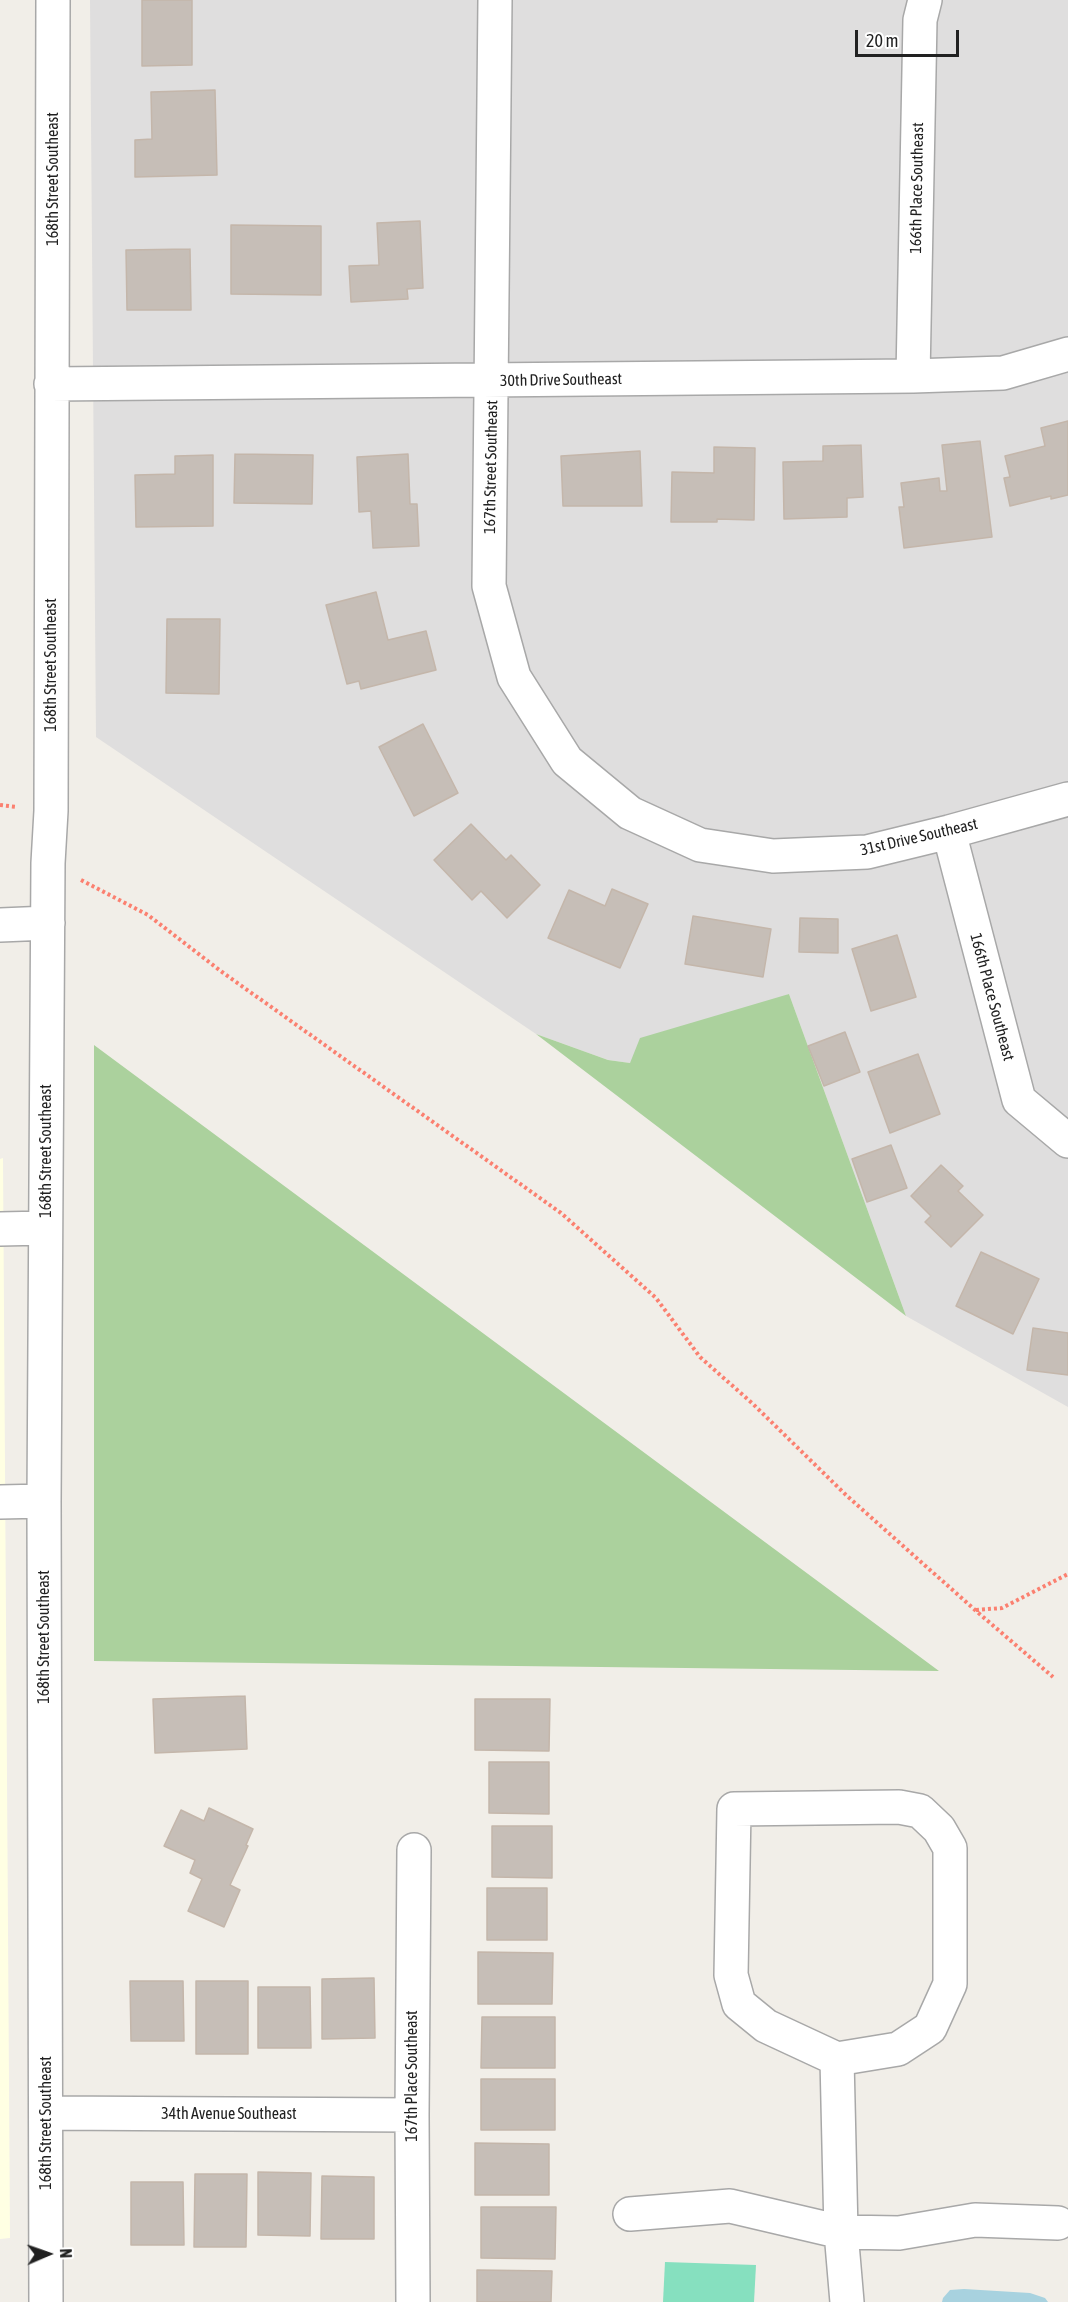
<!DOCTYPE html>
<html>
<head>
<meta charset="utf-8">
<style>
	body { margin:0 }
	#map { position:relative; width:1068px; height:2302px; overflow:hidden; background:#f1eee8; font-family:"Asap Condensed",sans-serif }
	canvas { display:block }
	.north { position:absolute; left:18px; top:2224px; width:60px; height:60px; -webkit-text-stroke:4px #fff; paint-order:stroke; rotate:88deg; font-size:16px; font-weight:700; line-height:24px; text-align:center; color:#212121 }
	.north::after { content:''; display:block; margin:auto; width:21px; height:27px; background:#212121; clip-path:polygon(50% 0,100% 100%,50% 72%,0 100%) }
	.scale { position:absolute; left:855px; top:30px; width:104px; height:27px; box-sizing:border-box; border:3px solid #212121; border-top:0; padding-left:8px; font-size:18px; line-height:21px; white-space:nowrap; color:#212121; -webkit-text-stroke:4px #fff; paint-order:stroke }
</style>
</head>
<body>
<div id="map">
<canvas width="1068" height="2302"></canvas>
<div class="north">N</div>
<div class="scale">20 m</div>
</div>
<script>
const ctx = document.querySelector('canvas').getContext('2d');
ctx.lineJoin = 'round';
function fillPath(path, color) { ctx.fillStyle = color; ctx.fill(path, 'evenodd'); }
const shape = rows => new Path2D(rows.map(r => 'M' + r).join(''));
function stroke(path, color, width, dash) { ctx.strokeStyle = color; ctx.lineWidth = width; ctx.lineCap = dash ? 'butt' : 'round'; ctx.setLineDash(dash || []); ctx.stroke(path); }
function drawText(font, color, halo, rows, align = 'center') {
  ctx.font = font + ' "Asap Condensed",sans-serif'; ctx.lineWidth = 6; ctx.setLineDash([]); ctx.textBaseline = 'middle'; ctx.strokeStyle = halo; ctx.fillStyle = color; for (const [text, x, y, turn = 0] of rows) {
    ctx.save(); ctx.translate(x, y); ctx.rotate((+turn || 0) * Math.PI / 180); ctx.textAlign = isNaN(turn) ? turn : align; if (halo) ctx.strokeText(text, 0, 0); ctx.fillText(text, 0, 0); ctx.restore();
  }
}
fillPath(shape([
	[90,0,1068,0,1068,1407,906,1316,789,994,630,1063,608,1060,536,1034,96,737]
]), '#dfdede');
fillPath(shape([
	[3,1158,10,2238,0,2239,0,1159]
]), '#ffffe3');
fillPath(shape([
	[789,994,906,1316,536,1034,608,1060,630,1063,640,1038],
	[94,1045,939,1671,94,1661]
]), '#abd19d');
fillPath(shape([
	[665,2262,756,2265,754,2302,663,2302]
]), '#86e0bf');
fillPath(shape([
	[964,2289,1030,2293,1045,2298,1048,2302,942,2302,943,2298,950,2290]
]), '#a8d2df');
const building = shape([
	[142,0,192,0,192,65,142,66,142,0],
	[215,90,217,175,135,177,135,140,152,139,151,92,215,90],
	[420,221,423,288,407,289,408,299,351,302,349,266,379,265,377,223,420,221],
	[231,225,321,226,321,295,231,294,231,225],
	[190,249,191,310,127,310,126,250,190,249],
	[1068,421,1068,495,1051,499,1051,496,1010,506,1004,478,1010,477,1005,456,1045,446,1041,428,1068,421],
	[980,441,992,537,904,548,899,507,904,507,901,483,939,478,940,491,947,491,942,445,980,441],
	[861,445,863,497,847,498,847,517,784,519,783,462,823,461,823,446,861,445],
	[714,447,755,448,754,520,717,519,717,522,671,522,672,472,714,473,714,447],
	[640,451,642,506,563,506,561,456,640,451],
	[235,454,313,455,312,504,234,503,235,454],
	[408,454,410,504,417,504,419,546,373,548,371,511,359,512,357,457,408,454],
	[213,455,213,526,136,527,135,475,175,474,175,456,213,455],
	[376,592,388,640,426,631,436,670,361,689,359,681,347,684,326,605,376,592],
	[167,619,220,619,219,694,166,693,167,619],
	[423,724,458,793,414,816,379,747,423,724],
	[471,824,506,860,511,855,540,885,507,918,481,891,472,900,434,860,471,824],
	[612,889,648,904,620,968,548,938,569,890,605,906,612,889],
	[693,916,771,929,763,977,685,964,693,916],
	[800,918,838,919,838,953,799,952,800,918],
	[897,935,916,997,871,1011,852,949,897,935],
	[845,1032,860,1072,824,1086,808,1046,845,1032],
	[918,1054,940,1114,890,1133,868,1072,918,1054],
	[891,1145,907,1188,867,1202,852,1159,891,1145],
	[941,1165,963,1186,958,1191,983,1215,951,1247,925,1222,931,1216,911,1196,941,1165],
	[981,1252,1039,1279,1013,1334,956,1306,981,1252],
	[1033,1328,1068,1333,1068,1375,1027,1370,1033,1328],
	[245,1696,247,1749,155,1753,153,1699,245,1696],
	[475,1699,550,1699,549,1751,475,1750,475,1699],
	[489,1762,549,1762,549,1814,489,1813,489,1762],
	[209,1808,253,1829,246,1845,248,1846,230,1885,240,1890,224,1927,188,1911,202,1879,190,1873,195,1860,164,1846,181,1810,204,1821,209,1808],
	[492,1826,552,1826,552,1878,492,1877,492,1826],
	[487,1888,547,1888,547,1940,487,1940,487,1888],
	[478,1952,553,1953,552,2004,478,2004,478,1952],
	[374,1978,375,2038,322,2039,322,1979,374,1978],
	[130,1981,183,1981,184,2041,131,2041,130,1981],
	[196,1981,248,1981,248,2054,196,2054,196,1981],
	[258,1987,310,1987,311,2048,258,2048,258,1987],
	[482,2017,555,2017,555,2068,481,2068,482,2017],
	[481,2079,555,2079,555,2130,481,2130,481,2079],
	[475,2143,549,2144,549,2195,475,2195,475,2143],
	[258,2172,311,2173,310,2236,258,2235,258,2172],
	[195,2174,247,2174,246,2247,194,2247,195,2174],
	[322,2176,374,2177,374,2239,321,2239,322,2176],
	[131,2182,183,2182,184,2245,131,2245,131,2182],
	[481,2207,556,2207,555,2259,481,2258,481,2207],
	[477,2270,552,2271,551,2302,477,2302,477,2270]
]);
fillPath(building, '#c6beb7');
stroke(building, '#c4b6aa', 1.5);
const minor = shape([
	[495,0,489,586,514,677,567,761,630,813,700,845,773,856,867,852,949,832,1068,799],
	[913,376,920,20,925,0],
	[51,384,913,376,1003,373,1068,354],
	[949,832,1019,1100,1068,1141],
	[0,925,48,923],
	[0,1229,45,1228],
	[0,1502,44,1501],
	[899,1807,920,1811,939,1829,950,1848,950,1984,930,2028,898,2049,837,2059,766,2026,739,2004,731,1975,734,1809,899,1807],
	[837,2059,841,2232,847,2302],
	[46,2113,412,2115],
	[630,2214,730,2206,841,2232,899,2233,975,2220,1058,2223],
	[46,2302,44,1501,48,863,51,811,53,0],
	[413,2302,412,2115,414,1850]
]);
stroke(minor, '#a8a8a8', 36);
stroke(shape([
	[0,805,17,807],
	[81,880,148,915,222,972,561,1213,656,1298,700,1357,753,1404,846,1495,975,1610,1053,1677],
	[976,1610,1002,1608,1068,1574]
]), '#fb8070', 4, [3, 3]);
stroke(minor, '#fff', 33);
drawText('16px', '#212121', '#fff', [
	["168th Street Southeast",53,179,-90],
	["166th Place Southeast",917,188,-89],
	["30th Drive Southeast",561,380,-1],
	["167th Street Southeast",491,467,-89],
	["168th Street Southeast",51,665,-90],
	["31st Drive Southeast",919,837,-13],
	["166th Place Southeast",992,997,75],
	["168th Street Southeast",46,1151,-90],
	["168th Street Southeast",44,1637,-90],
	["167th Place Southeast",412,2076,-90],
	["34th Avenue Southeast",229,2114],
	["168th Street Southeast",46,2123,-90]
]);
</script>
</body>
</html>
